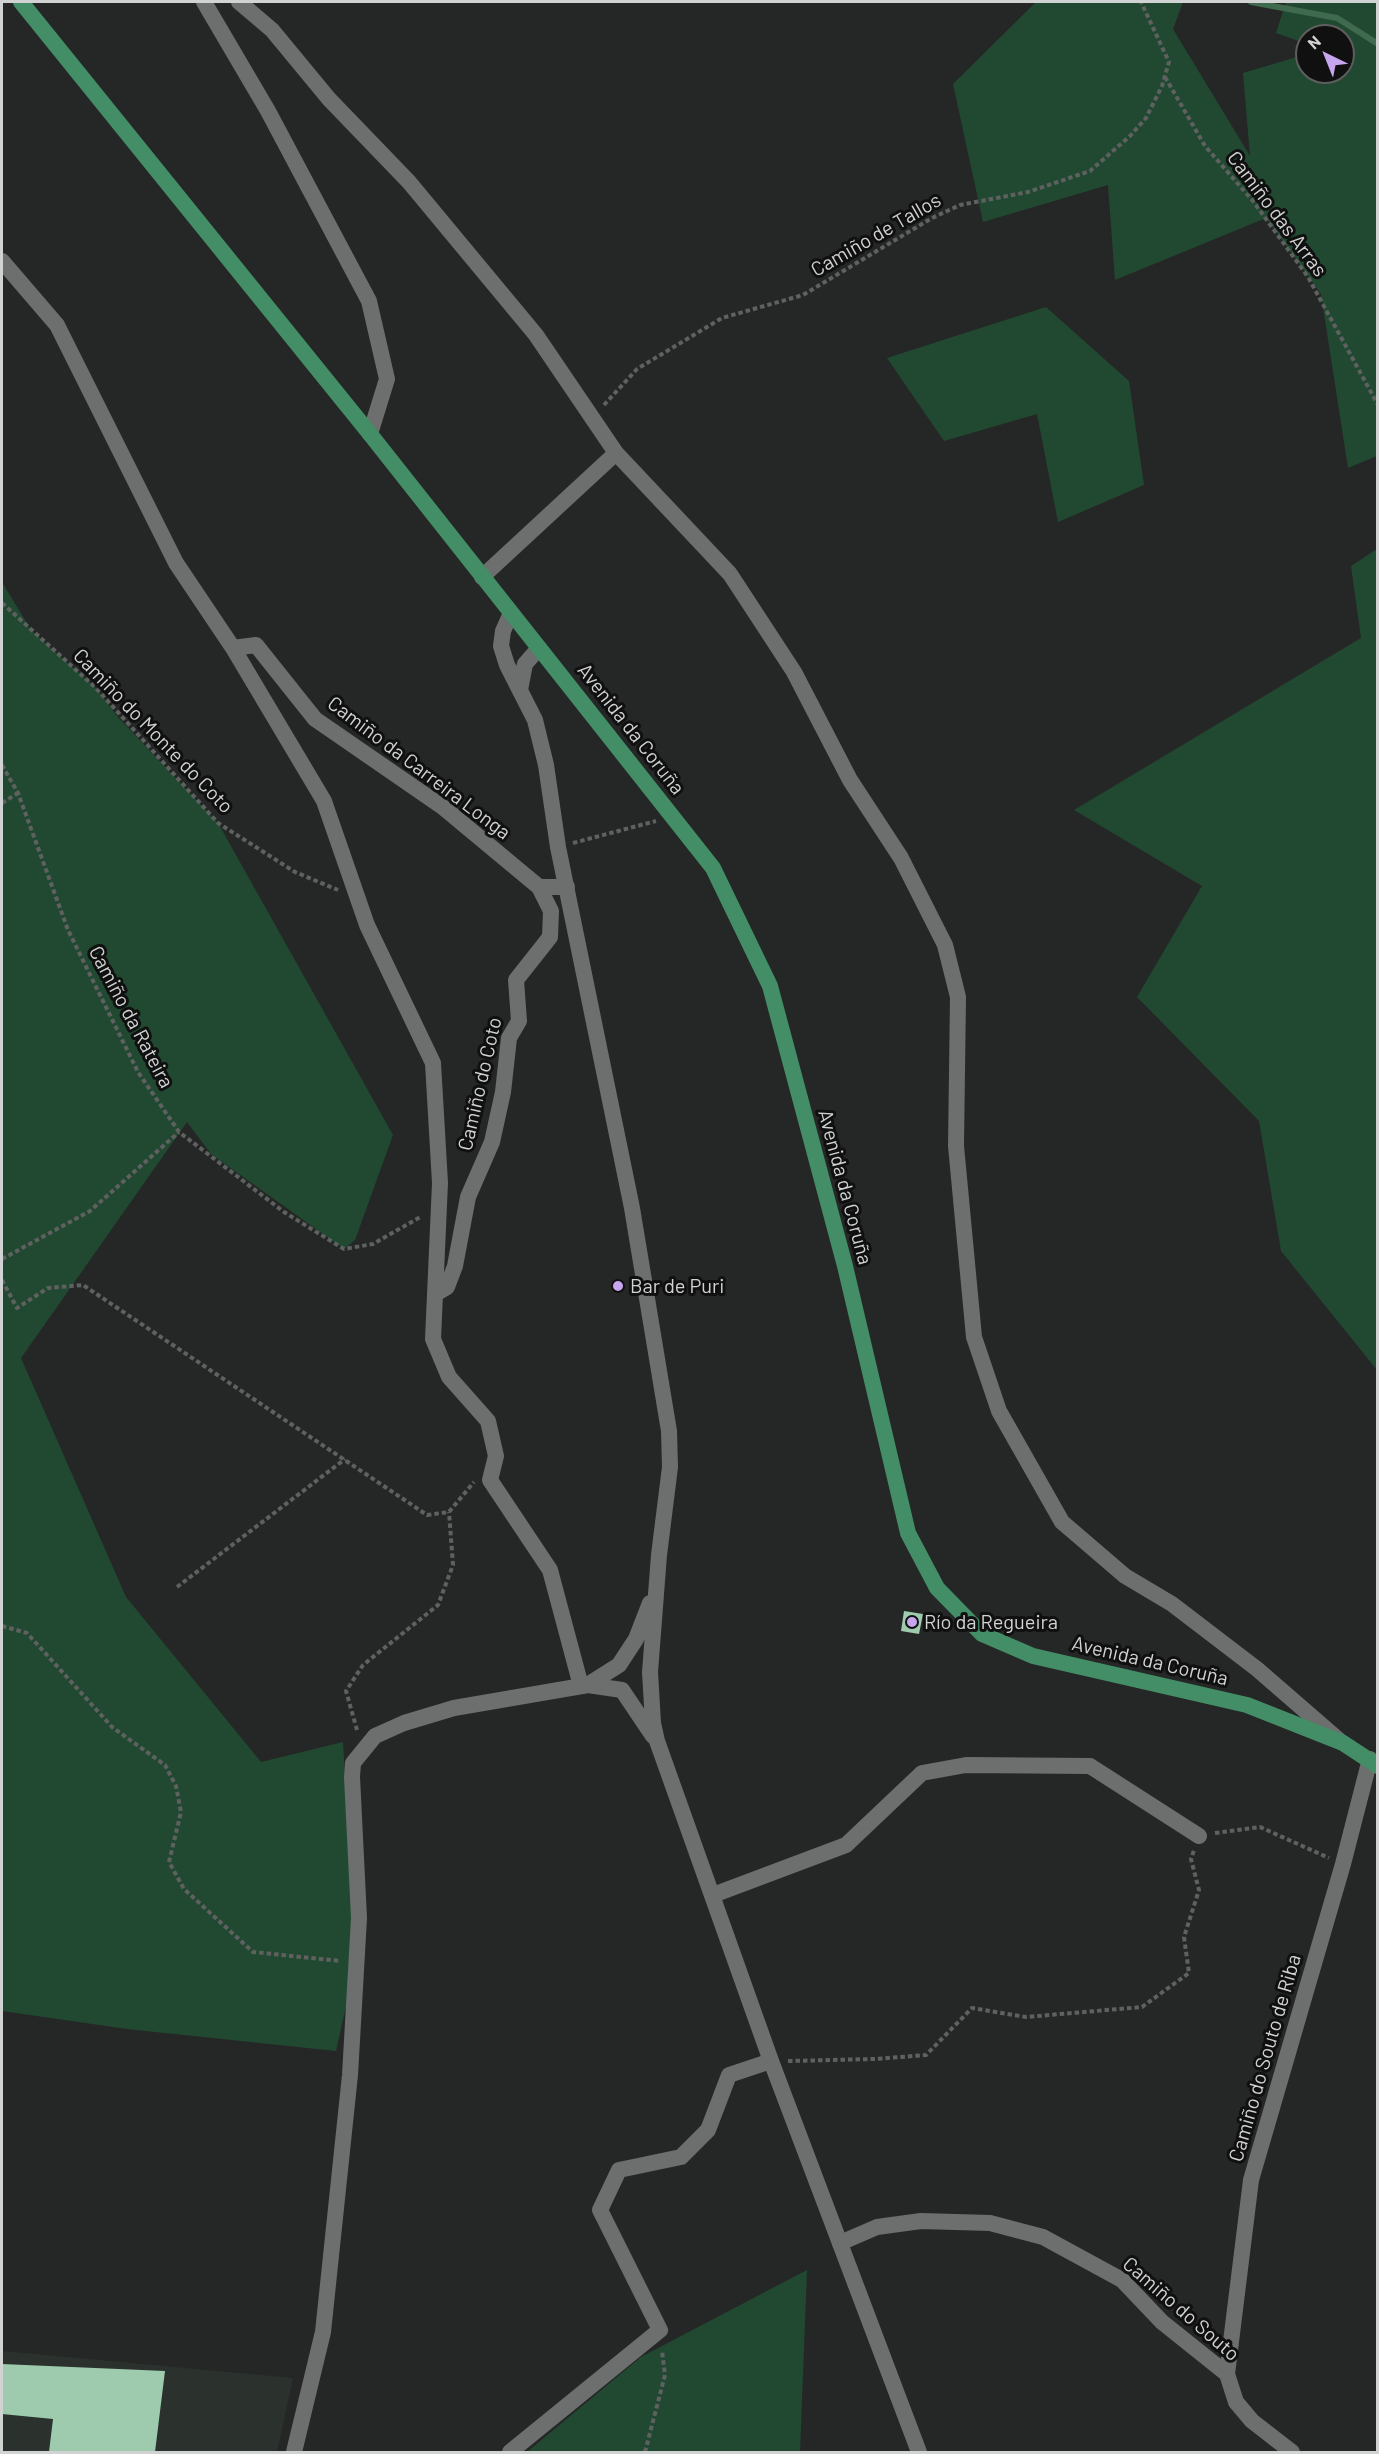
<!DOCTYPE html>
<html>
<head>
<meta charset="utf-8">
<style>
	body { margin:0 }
	#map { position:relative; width:1379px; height:2454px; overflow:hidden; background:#252726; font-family:Barlow,sans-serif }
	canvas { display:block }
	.frame { position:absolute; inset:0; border:3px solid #d1d3d2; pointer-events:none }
	.north { position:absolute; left:1295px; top:24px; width:60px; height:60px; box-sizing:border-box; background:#0f100f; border:2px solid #5d5e5d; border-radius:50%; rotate:317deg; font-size:16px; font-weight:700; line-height:24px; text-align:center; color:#d1d3d2 }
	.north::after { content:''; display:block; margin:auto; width:21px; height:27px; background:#c8a6ef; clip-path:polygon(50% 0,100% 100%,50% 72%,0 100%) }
</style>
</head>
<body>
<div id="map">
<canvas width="1379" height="2454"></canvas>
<div class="frame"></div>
<div class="north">N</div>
</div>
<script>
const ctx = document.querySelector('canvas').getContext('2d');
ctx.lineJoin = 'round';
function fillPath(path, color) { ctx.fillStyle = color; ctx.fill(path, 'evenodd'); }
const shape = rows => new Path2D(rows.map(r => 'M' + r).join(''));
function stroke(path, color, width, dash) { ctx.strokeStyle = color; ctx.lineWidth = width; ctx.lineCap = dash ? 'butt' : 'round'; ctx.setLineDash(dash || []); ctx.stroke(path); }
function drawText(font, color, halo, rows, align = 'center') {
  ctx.font = font + ' Barlow,sans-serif'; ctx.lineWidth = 6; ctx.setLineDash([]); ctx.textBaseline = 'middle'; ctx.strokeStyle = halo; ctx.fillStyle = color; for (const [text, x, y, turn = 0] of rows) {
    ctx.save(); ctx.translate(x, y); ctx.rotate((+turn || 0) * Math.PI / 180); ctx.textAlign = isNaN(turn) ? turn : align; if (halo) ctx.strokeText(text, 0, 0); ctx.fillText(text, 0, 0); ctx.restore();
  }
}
fillPath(shape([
	[2,2351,293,2378,277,2452,2,2452]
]), '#2b322d');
fillPath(shape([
	[1036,2,1183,2,1173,29,1250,156,1243,73,1307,54,1307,72,1343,72,1343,36,1307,36,1307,44,1276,33,1286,2,1377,2,1377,456,1348,468,1321,294,1266,218,1115,280,1108,185,983,222,953,84],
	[1046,307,1129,381,1144,485,1058,522,1037,414,944,441,887,358],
	[1377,549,1377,1370,1281,1251,1259,1121,1137,997,1202,886,1074,810,1361,638,1351,566],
	[2,582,31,630,96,688,117,716,218,823,393,1135,355,1240,344,1249,211,1154,187,1122,21,1358,126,1597,261,1762,343,1742,356,1962,336,2051,127,2029,2,2011],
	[807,2270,800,2452,527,2452,641,2357]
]), '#214931');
stroke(shape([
	[1251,2,1337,18,1378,44]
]), '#406a4f', 6);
fillPath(shape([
	[904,1611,923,1614,919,1634,901,1631],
	[2,2364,165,2371,155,2452,49,2452,53,2419,2,2414]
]), '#9ecbad');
stroke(shape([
	[1165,77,1205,146,1253,201,1308,277,1378,405],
	[604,405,637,369,722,318,803,295,932,218,960,205,1028,192,1090,171,1130,136,1146,118,1162,86,1169,62,1141,2],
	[2,603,96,688,218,823,295,872,338,890],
	[2,765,18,793,68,930,138,1072,179,1132,284,1212,344,1249,373,1244,422,1216],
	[2,803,18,793],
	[573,843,656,821],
	[2,1259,90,1211,179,1132],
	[2,1280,17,1308,48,1288,83,1285,427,1515,449,1512,474,1482],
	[177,1587,345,1459],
	[2,1626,27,1633,112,1727,165,1765,176,1786,181,1812,169,1862,184,1889,253,1952,341,1961],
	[357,1730,346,1691,363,1665,438,1605,453,1565,449,1512],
	[1215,1833,1260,1827,1329,1858],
	[788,2061,875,2059,926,2055,972,2008,1026,2017,1142,2007,1189,1973,1184,1937,1199,1890,1191,1859,1194,1850],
	[645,2452,665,2375,662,2351]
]), '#5f6160', 4, [4.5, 3]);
stroke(shape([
	[239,2,272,30,329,99,409,182,536,335,616,453,730,574,794,672,850,780,901,858,945,945,958,997,956,1146,974,1337,999,1411,1062,1522,1125,1576,1172,1604,1257,1669,1340,1741],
	[2,261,57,325,176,563,233,648,324,801,367,925,433,1063,440,1183,433,1339,449,1377,488,1421,496,1456,490,1480,550,1570,581,1686],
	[482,577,616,453],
	[233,648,256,645,315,719,444,808,539,887,567,887],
	[435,1294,447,1287,455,1266,468,1197,492,1142,503,1092,509,1038,519,1021,516,980,550,937,551,911,539,887],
	[713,1895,846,1845,922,1773,966,1765,1090,1766,1199,1836],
	[840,2243,877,2227,921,2221,990,2223,1043,2237,1122,2280,1162,2322,1227,2374,1236,2402,1252,2421,1292,2452],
	[1227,2374,1251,2180,1343,1864,1370,1759],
	[510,2452,660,2330,600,2210,619,2170,681,2157,708,2130,729,2075,771,2061]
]), '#6c6f6d', 16);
stroke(shape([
	[204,2,268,111,369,301,387,379,370,434],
	[511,613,503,631,501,646,507,665,535,720,546,765,558,847,632,1208,669,1431,670,1467,659,1555,650,1672,653,1723,657,1741,771,2061,919,2452],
	[520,690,525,664,539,648],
	[589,1684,619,1665,636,1639,650,1603],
	[294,2452,323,2332,350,2075,359,1918,352,1777,353,1763,375,1736,404,1723,454,1708,588,1685,622,1690,653,1736]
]), '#6c6f6d', 16);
stroke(shape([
	[21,2,370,434,713,868,770,986,845,1266,908,1533,937,1588,982,1634,1033,1656,1247,1705,1343,1743,1378,1766]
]), '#438e66', 16);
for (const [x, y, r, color] of [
	[618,1286,6,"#c8a6ef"],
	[912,1622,6,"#c8a6ef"]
]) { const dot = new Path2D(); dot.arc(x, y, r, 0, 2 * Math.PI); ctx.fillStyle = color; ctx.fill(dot); stroke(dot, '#0f100f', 2); }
drawText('20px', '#d1d3d2', '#0f100f', [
	["Camiño das Arras",1277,214,53],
	["Camiño de Tallos",876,235,-30],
	["Avenida da Coruña",631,729,52],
	["Camiño do Monte do Coto",153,731,46],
	["Camiño da Carreira Longa",419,768,37],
	["Camiño da Rateira",131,1017,62],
	["Camiño do Coto",480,1084,-77],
	["Avenida da Coruña",845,1187,75],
	["Avenida da Coruña",1150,1661,13],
	["Camiño do Souto de Riba",1265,2058,-74],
	["Camiño do Souto",1181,2309,41]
]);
drawText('20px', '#d1d3d2', '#0f100f', [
	["Bar de Puri",630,1286],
	["Río da Regueira",924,1622]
], 'left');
</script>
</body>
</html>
